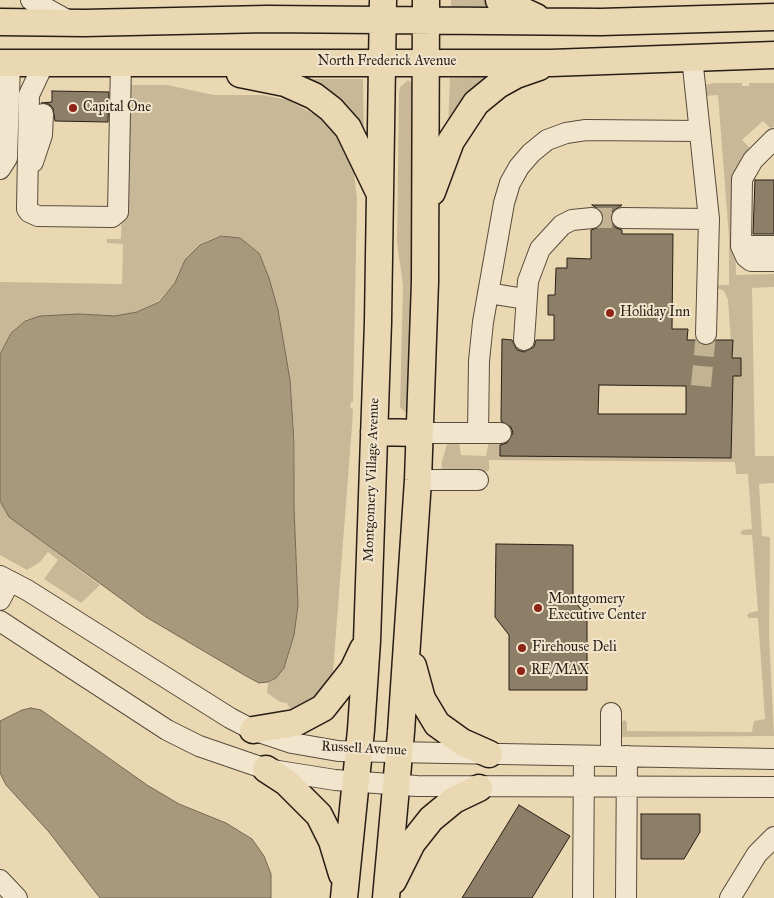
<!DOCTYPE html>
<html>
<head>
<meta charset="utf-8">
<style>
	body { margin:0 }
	canvas { display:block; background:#ead8b2 }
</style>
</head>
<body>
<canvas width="774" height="898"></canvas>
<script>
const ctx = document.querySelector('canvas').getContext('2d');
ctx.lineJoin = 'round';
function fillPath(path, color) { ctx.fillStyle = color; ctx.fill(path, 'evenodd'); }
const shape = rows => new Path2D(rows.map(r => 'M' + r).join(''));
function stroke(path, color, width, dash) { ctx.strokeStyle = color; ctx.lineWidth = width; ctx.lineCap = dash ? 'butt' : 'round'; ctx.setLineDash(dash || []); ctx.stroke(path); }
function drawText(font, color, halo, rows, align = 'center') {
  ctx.font = font + ' "IM FELL Great Primer",serif'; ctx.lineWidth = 4; ctx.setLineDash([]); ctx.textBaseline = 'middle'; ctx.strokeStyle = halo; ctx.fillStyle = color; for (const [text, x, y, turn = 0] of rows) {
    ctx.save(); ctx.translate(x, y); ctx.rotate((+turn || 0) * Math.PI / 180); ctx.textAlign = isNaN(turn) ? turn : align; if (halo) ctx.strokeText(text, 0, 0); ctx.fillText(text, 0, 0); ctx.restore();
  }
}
fillPath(shape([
	[451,0,484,0,490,4,489,7,454,7,451,5],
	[498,76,448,130,450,78],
	[303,79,363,79,364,139],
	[408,80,414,84,412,336,408,411,405,412,400,407,403,285,397,243,399,94,400,87],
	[714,83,742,83,742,86,749,86,749,83,774,83,774,127,770,128,763,121,742,140,751,149,735,238,736,275,774,274,774,287,752,288,755,456,774,456,774,483,759,484,762,536,770,537,769,635,774,736,624,737,619,736,619,724,624,720,627,722,627,731,752,732,754,721,765,719,758,618,749,618,747,616,749,613,758,611,752,535,743,535,740,533,743,530,752,529,748,474,736,474,735,462,489,460,489,470,486,472,441,472,442,461,448,441,459,442,461,455,486,456,489,442,500,442,501,456,731,458,733,376,741,376,741,359,732,358,728,300,724,291,717,288,717,285,729,285,729,238,718,95,706,96,704,85],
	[125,85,167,85,214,95,262,95,288,100,319,117,334,132,344,147,354,174,357,198,353,402,351,402,350,408,353,409,352,426,332,684,326,692,292,712,287,703,280,702,267,693,268,683,276,678,284,668,288,658,298,605,294,508,295,441,290,380,278,310,269,278,259,252,240,238,221,235,200,244,185,260,175,283,158,301,137,312,115,316,79,314,40,316,25,320,10,333,0,353,0,282,122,284,123,244,107,243,107,239,121,239],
	[0,502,9,517,100,585,81,603,44,579,58,560,48,552,40,562,27,570,0,555]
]), '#c9b897');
const water = shape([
	[221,236,240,238,259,253,269,278,278,310,290,380,294,441,294,508,298,605,294,635,284,668,276,678,268,682,259,683,246,676,146,617,9,517,0,501,0,354,11,333,25,321,40,316,79,314,115,316,137,312,159,302,175,283,185,260,200,245,221,236],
	[31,708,41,710,147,785,179,804,226,823,252,839,264,856,271,874,271,898,100,898,49,832,6,785,0,773,0,721,22,710,31,708]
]);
fillPath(water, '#a8997d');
stroke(water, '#756854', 1);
const building = shape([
	[52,91,109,92,108,122,55,121,53,108,49,104,41,103,52,102,52,91],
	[755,180,774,180,774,234,753,234,755,180],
	[592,205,622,205,612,212,610,218,616,228,622,230,622,234,673,234,672,329,688,329,687,340,696,340,705,346,711,345,716,340,733,340,732,358,741,358,741,376,733,376,731,458,500,456,500,445,507,443,513,433,511,427,501,421,502,339,512,340,517,350,524,352,534,347,536,340,554,340,554,315,548,315,548,295,555,295,556,268,567,268,567,258,591,259,591,230,599,227,604,217,601,211,592,205],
	[599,385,686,386,686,414,598,414,599,385],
	[496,544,573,545,573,599,587,617,587,690,509,690,509,635,495,617,496,544],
	[519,805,570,836,532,898,462,898,519,805],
	[641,814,700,814,700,832,684,859,641,859,641,814]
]);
fillPath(building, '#8d7f67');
stroke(building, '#281e16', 1);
stroke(shape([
	[592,218,622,218],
	[701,386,706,334]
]), '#c3b393', 20, [20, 10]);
const minor = shape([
	[31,0,69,21],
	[692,57,709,219,706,334],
	[44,63,29,95,27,209,29,212,38,216,112,217,118,212,121,63],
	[774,139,753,160,742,179,741,246,746,257,751,261,774,261],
	[33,162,42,135,43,114],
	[0,169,7,158,10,63],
	[622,218,709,219],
	[741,246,774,246],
	[488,293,525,299],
	[524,340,528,281,540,249,562,225,572,220,592,218],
	[419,433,501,433],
	[478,433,479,361,483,322,504,203,510,183,519,167,531,153,547,140,566,133,586,130,700,131],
	[418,480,478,480],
	[0,576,27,590,230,718,253,730,292,743,338,751,774,759],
	[0,600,10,581],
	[0,621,167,730,199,746,266,769,335,780,417,786,774,787],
	[611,756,611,713],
	[0,880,17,898],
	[583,898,584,756],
	[626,898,627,756],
	[730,898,757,854,774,837]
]);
const major = shape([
	[499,0,536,17],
	[0,22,84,23,267,19,601,22,774,17],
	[0,63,551,63,774,55],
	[240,74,285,83,314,96,331,109,348,128,378,190],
	[432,192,451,141,476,103,498,85,516,75,539,67],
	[374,432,419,433],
	[413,666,422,699,437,724,462,742,489,754],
	[253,730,295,723,323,708,353,670,363,649],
	[266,769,286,782,319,815,332,841,342,874],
	[393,881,412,843,431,819,454,800,479,788],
	[344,898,361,730,367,641,378,322,383,0],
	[386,898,401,732,418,480,425,282,426,0]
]);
stroke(minor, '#584c3d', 22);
stroke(major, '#281e16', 29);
stroke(minor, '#f1e6cd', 20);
stroke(major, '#ead8b2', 26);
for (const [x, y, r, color] of [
	[73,108,5,"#8f2418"],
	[610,313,5,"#8f2418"],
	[538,608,5,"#8f2418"],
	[522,648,5,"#8f2418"],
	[521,671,5,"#8f2418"]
]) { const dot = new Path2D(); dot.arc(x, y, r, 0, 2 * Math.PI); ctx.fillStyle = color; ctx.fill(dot); stroke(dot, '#f1e6cd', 2); }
drawText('14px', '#281e16', '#f1e6cd', [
	["North Frederick Avenue",387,62],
	["Montgomery Village Avenue",372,480,-88],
	["Russell Avenue",364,749,3]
]);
drawText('14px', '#281e16', '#f1e6cd', [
	["Capital One",83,108],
	["Holiday Inn",620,313],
	["Montgomery",548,600],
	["Executive Center",548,616],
	["Firehouse Deli",532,648],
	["RE/MAX",531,671]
], 'left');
</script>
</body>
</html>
